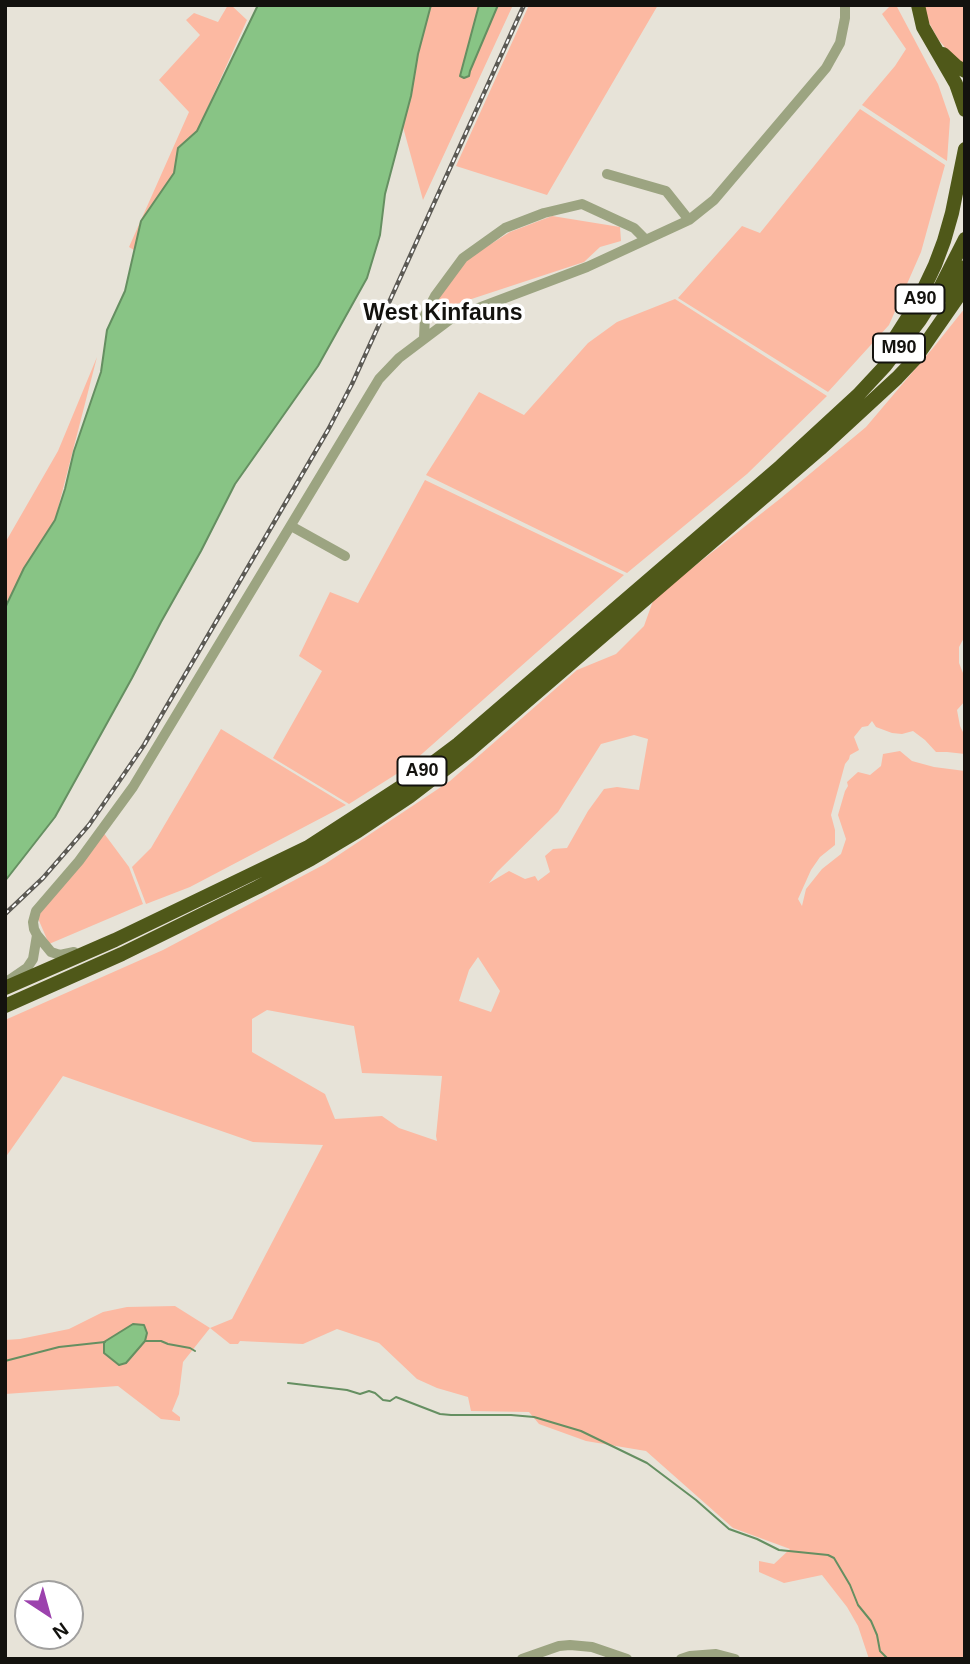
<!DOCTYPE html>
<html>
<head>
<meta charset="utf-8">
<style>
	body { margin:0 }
	#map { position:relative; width:970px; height:1664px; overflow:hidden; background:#e7e3d8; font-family:Arial,sans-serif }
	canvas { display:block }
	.frame { position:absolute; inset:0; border:7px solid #13120e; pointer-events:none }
	.north { position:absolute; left:14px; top:1580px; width:70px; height:70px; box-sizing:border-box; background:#fff; border:2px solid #a1a09f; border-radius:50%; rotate:144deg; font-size:19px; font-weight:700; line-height:28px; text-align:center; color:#13120e }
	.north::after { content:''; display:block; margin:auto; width:24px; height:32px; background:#9c42ad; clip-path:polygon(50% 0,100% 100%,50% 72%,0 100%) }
</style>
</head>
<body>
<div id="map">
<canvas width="970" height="1664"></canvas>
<div class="frame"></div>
<div class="north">N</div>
</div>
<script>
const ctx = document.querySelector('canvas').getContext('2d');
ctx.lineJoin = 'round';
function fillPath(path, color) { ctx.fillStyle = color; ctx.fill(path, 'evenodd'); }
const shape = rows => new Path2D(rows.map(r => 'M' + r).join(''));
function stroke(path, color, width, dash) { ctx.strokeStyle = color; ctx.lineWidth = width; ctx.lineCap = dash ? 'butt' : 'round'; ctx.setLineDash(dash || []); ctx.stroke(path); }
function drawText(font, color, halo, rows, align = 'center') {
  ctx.font = font + ' Arial,sans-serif'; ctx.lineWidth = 7; ctx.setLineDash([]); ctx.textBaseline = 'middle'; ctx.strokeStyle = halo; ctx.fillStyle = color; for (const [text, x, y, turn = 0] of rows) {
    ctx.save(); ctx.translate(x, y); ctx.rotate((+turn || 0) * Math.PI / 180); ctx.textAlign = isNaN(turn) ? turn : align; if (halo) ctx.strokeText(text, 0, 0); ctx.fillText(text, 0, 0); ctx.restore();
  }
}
fillPath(shape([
	[228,5,231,5,247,20,197,131,144,256,129,247,189,112,159,80,200,35,186,20,194,13,218,22],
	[431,5,513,5,423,200,403,127,411,96,418,54],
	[529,5,658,5,547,195,456,166],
	[891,5,896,5,938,84,950,119,947,161,862,105,895,66,906,49,882,14],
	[923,5,965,5,965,64,953,57,938,39,925,15],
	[860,109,945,165,921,252,889,325,828,392,678,298,742,226,760,233],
	[552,216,620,227,621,241,600,247,584,262,441,309,431,321,428,317,451,277,470,257,510,232],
	[675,299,827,396,747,474,627,573,426,475,479,392,524,415,588,343,617,322],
	[965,308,965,636,959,647,959,663,965,678,965,701,957,710,960,726,965,736,965,754,947,752,936,752,925,740,913,731,902,734,892,733,876,727,872,721,868,726,862,727,854,737,859,750,850,755,849,759,845,764,831,815,835,830,835,845,820,857,811,870,798,899,802,906,806,889,822,869,841,854,846,839,838,815,845,791,848,786,847,782,858,772,870,775,881,766,883,754,900,751,912,761,934,767,965,771,965,1659,869,1659,858,1626,847,1607,822,1575,784,1583,759,1572,759,1561,774,1564,790,1549,733,1528,646,1451,586,1441,539,1424,529,1412,471,1411,468,1397,437,1388,417,1379,379,1343,337,1329,303,1344,240,1341,238,1344,230,1344,210,1328,183,1362,179,1394,172,1411,180,1417,180,1421,161,1419,118,1386,5,1394,5,1340,20,1339,69,1329,103,1312,127,1307,175,1306,210,1328,232,1319,323,1145,253,1142,63,1076,5,1158,5,1020,163,950,325,864,450,781,577,670,616,654,644,626,654,598,781,498,866,427,933,348],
	[634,735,648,739,639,790,617,787,604,789,588,811,567,848,553,849,545,856,550,872,538,881,535,876,525,879,509,871,489,883,497,872,558,812,601,744],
	[478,957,500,991,491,1012,459,1001,469,970],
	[267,1010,354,1026,362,1073,442,1076,436,1136,437,1141,399,1128,382,1116,335,1119,325,1094,252,1052,252,1019],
	[97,357,55,520,24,568,5,614,5,543,58,451],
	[425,480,624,575,406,768,349,804,273,758,322,671,299,656,330,592,358,603],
	[221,729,346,805,190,887,146,904,132,867,151,848],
	[103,832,129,867,143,904,49,944,37,916]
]), '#fcb9a2');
const water = shape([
	[258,5,431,5,418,54,411,96,385,194,380,235,367,278,318,366,235,484,201,551,161,622,132,678,55,817,5,881,5,608,24,568,55,520,65,489,74,451,101,372,107,330,125,291,141,221,174,173,178,148,197,131,258,5],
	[479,5,498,5,470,71,469,76,464,78,460,76,479,5],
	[133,1324,144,1325,147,1333,145,1341,126,1363,119,1365,104,1353,104,1342,133,1324]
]);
fillPath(water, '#88c485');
stroke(water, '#658f61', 2);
stroke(shape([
	[145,1341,161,1341,168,1344,190,1348,195,1351],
	[5,1361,59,1347,105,1342],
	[288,1383,347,1390,360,1394,369,1391,375,1393,383,1400,390,1401,396,1397,440,1414,451,1415,511,1415,534,1417,581,1431,647,1463,696,1500,729,1529,757,1539,779,1550,828,1555,834,1558,850,1585,858,1605,871,1621,877,1635,880,1651,888,1659]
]), '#658f61', 2);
stroke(shape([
	[607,174,666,191,689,220],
	[424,338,425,315,435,296,463,258,505,228,544,213,582,204,634,228,646,240],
	[291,526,345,556],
	[74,952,60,955,51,952,37,935,34,929,33,922,36,911,79,861,133,787,379,379,399,358,452,318,587,267,689,220,714,200,826,68,840,43,845,18,845,5],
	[8,981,27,968,33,959,37,935],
	[522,1659,559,1646,570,1645,592,1647,627,1659],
	[681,1659,690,1656,716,1654,735,1659]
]), '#9ca481', 10);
stroke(shape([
	[918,5,923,27,956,84,965,110],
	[943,54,956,66,965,71],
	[949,297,965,267],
	[889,347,917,303,935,265,944,241,952,213,965,149],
	[5,988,115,940,308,847,402,786,458,744,781,466,858,395,885,366,920,320,938,292,965,239],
	[5,1006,122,954,258,887,311,859,358,831,409,797,469,751,820,449,897,378,915,359,965,287]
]), '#4f5819', 14);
const rail = shape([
	[5,914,43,878,89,825,144,745,328,430,352,384,524,5]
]);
stroke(rail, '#5c5a54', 4.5);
stroke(rail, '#fff', 2, [5]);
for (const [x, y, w] of [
	[920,299,49],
	[899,348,52],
	[422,771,49]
]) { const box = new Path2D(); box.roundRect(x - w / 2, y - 14.5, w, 29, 5); ctx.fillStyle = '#fff'; ctx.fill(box); stroke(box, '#13120e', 2); }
drawText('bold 18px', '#13120e', null, [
	["A90",920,299],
	["M90",899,348],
	["A90",422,771]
]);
drawText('bold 23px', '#13120e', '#fff', [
	["West Kinfauns",443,314]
]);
</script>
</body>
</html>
